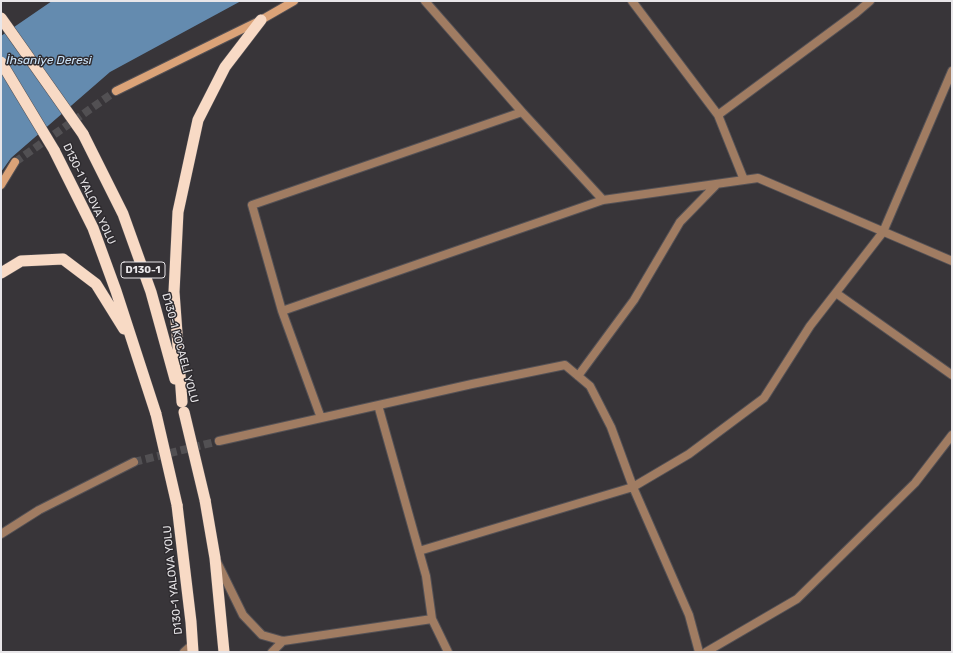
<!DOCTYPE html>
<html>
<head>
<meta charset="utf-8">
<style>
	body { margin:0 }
	#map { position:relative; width:953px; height:653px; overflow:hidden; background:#383539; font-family:Rubik,sans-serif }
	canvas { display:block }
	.frame { position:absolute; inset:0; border:2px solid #e8e6e9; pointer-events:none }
</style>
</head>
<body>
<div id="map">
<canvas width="953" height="653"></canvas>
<div class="frame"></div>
</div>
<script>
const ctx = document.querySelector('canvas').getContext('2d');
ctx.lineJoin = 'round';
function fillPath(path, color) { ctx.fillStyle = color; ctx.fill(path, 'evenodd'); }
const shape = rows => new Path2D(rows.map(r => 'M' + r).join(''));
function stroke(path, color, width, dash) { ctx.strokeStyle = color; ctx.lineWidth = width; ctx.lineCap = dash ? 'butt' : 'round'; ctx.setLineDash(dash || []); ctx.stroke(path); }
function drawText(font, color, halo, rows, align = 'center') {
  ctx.font = font + ' Rubik,sans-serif'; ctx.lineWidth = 3; ctx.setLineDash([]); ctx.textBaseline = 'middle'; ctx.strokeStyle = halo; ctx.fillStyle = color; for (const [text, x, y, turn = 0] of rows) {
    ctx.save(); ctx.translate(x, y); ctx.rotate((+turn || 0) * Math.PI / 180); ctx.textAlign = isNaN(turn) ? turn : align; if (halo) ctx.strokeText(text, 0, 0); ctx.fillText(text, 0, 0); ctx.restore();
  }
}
fillPath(shape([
	[52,1,241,1,110,72,11,158,1,172,1,36]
]), '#648baf');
stroke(shape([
	[134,462,219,441]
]), '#525053', 8, [8, 4]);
stroke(shape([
	[15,162,116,91]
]), '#525053', 8, [8, 4]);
const minor = shape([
	[425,1,522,112],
	[632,1,718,115,744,180],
	[718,115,856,13,870,1],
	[836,293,952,375],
	[282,311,603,200,758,178,952,261],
	[578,376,634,300,680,222,717,184],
	[378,405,426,576,432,619,448,652],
	[321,418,282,311,252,205,522,112,603,200],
	[219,441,472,384,565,365,590,386,611,427,633,487,689,615,699,652],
	[1,534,39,510,134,462],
	[419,551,633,487,689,454,764,398,810,326,883,232,952,71],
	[217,562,243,615,262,635,283,641,432,619],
	[184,652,193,644],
	[272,652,283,641],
	[706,652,797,599,915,483,952,435]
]);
const secondary = shape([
	[116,91,261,20,294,1],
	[1,185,15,162]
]);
const trunk = shape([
	[83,134,123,214,151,292,175,379],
	[54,150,93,228,116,291,156,414],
	[1,273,21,261,63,259,96,284,124,329],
	[182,402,174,292,178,212,198,120,225,67,261,20],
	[205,500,215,558,224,652],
	[177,505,191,622,193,652]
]);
stroke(minor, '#545155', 10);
stroke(secondary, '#545155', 10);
stroke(trunk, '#545155', 12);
stroke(minor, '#a07c62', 8);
stroke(secondary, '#dba378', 8);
stroke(trunk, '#f8dac5', 11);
const trunkBridge = shape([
	[1,18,83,134],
	[1,62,54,150],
	[184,412,205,500],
	[156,414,177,505]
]);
stroke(trunkBridge, '#545155', 12, []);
stroke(trunkBridge, '#f8dac5', 11);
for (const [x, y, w] of [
	[143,270,44]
]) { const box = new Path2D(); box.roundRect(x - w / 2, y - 8, w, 16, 3); ctx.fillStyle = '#2e2b2f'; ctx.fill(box); stroke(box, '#e8e6e9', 1); }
drawText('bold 10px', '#e8e6e9', null, [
	["D130-1",143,270]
]);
drawText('11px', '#e8e6e9', '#2e2b2f', [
	["D130-1 YALOVA YOLU",89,194,65],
	["D130-1 KOCAELİ YOLU",180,348,75],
	["D130-1 YALOVA YOLU",173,580,-96]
]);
drawText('italic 12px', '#cde5fb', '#2e2b2f', [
	["İhsaniye Deresi",49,61]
]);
</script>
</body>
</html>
